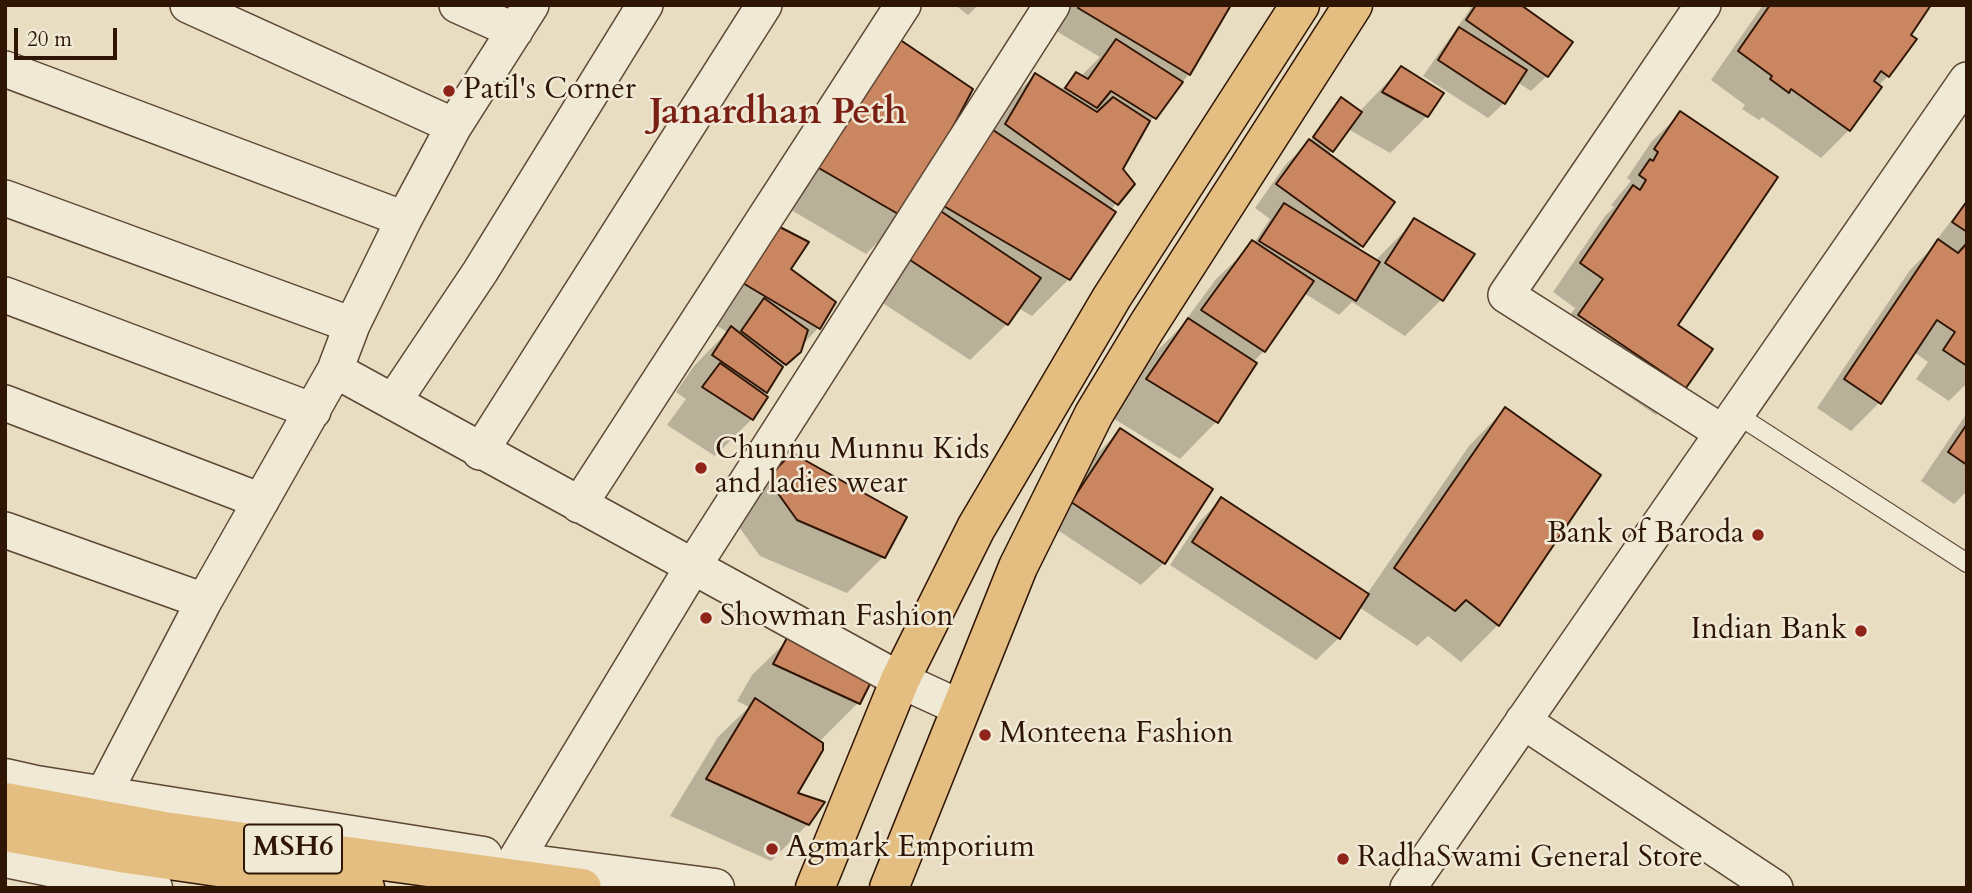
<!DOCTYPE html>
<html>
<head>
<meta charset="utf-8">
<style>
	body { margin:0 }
	#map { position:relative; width:1972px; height:893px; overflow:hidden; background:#e8ddc0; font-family:Cardo,serif }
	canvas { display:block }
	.frame { position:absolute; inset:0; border:7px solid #2f1504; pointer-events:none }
	.scale { position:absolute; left:14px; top:28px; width:103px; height:32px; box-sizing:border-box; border:4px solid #2f1504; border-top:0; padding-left:9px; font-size:21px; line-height:24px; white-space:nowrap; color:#2f1504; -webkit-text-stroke:5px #f0e9d6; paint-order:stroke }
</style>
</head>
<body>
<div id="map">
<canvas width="1972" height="893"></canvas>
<div class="frame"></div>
<div class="scale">20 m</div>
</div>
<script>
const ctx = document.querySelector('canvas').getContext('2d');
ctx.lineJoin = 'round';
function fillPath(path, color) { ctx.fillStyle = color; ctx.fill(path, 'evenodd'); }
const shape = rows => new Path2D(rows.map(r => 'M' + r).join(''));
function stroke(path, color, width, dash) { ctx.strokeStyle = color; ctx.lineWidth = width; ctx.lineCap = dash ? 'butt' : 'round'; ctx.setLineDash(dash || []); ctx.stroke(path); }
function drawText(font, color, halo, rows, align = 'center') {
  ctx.font = font + ' Cardo,serif'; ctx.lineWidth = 5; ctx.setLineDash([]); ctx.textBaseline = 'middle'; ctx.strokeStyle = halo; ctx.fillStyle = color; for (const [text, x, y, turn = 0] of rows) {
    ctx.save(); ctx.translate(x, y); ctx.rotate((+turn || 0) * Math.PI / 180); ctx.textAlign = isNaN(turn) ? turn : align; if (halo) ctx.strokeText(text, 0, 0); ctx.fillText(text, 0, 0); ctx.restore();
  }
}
fillPath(shape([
	[955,5,978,5,968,15],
	[1072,5,1229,5,1189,74,1144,129,1121,169,1132,184,1110,211,1113,213,1069,279,1032,316,1018,308,1007,324,970,360,872,296,998,112,1035,75,1060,91,1076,74,1080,77,1100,57,1056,31],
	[1473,5,1518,5,1547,76,1531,91,1517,82,1504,103,1488,118,1423,76],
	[1763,5,1929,5,1908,35,1888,76,1878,86,1849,130,1821,158,1762,117,1759,120,1742,109,1745,105,1711,80],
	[1401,68,1427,116,1390,153,1348,129,1328,155,1393,202,1358,250,1375,261,1415,220,1442,299,1405,336,1352,302,1339,315,1304,293,1264,351,1253,362,1216,422,1180,459,1111,417,1151,357,1180,328,1216,279,1254,243,1270,219,1255,208,1286,164,1310,141,1333,107,1341,100,1359,112],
	[854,72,903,217,866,254,781,204],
	[1681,113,1675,325,1685,387,1656,415,1551,344,1575,308,1553,292,1605,216,1614,207,1611,205,1631,181,1627,178,1652,141],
	[1967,200,1967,388,1964,386,1949,401,1916,379,1928,362,1914,352,1879,403,1851,431,1817,408,1910,270,1940,240,1938,238],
	[737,263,789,269,833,302,818,328,778,372,762,395,752,419,715,456,667,425,686,399,676,392,694,366,727,332,701,316],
	[1505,409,1498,625,1461,662,1428,636,1417,646,1359,607,1339,638,1316,660,1170,565,1199,522,1221,499,1367,594,1469,446],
	[1967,413,1967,491,1954,504,1921,481],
	[1120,430,1164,563,1141,585,1050,525,1098,453],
	[792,455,883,557,847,593,760,556,731,516],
	[789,639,871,678,858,703,821,740,813,736,795,794,808,824,771,861,670,816,718,737,749,707,737,701,752,675]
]), '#0003');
const building = shape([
	[1079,5,1231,5,1190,75,1078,8,1079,5],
	[1476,5,1521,5,1573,42,1548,77,1466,20,1476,5],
	[1770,5,1931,5,1911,35,1917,39,1889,77,1881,71,1874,81,1882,87,1850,131,1791,89,1789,93,1770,79,1772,76,1738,51,1770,5],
	[1459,27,1527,70,1505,104,1438,60,1459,27],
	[890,33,973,89,905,218,817,167,890,33],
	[1116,39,1183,82,1156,119,1111,91,1097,108,1065,88,1076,72,1088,79,1116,39],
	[1401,66,1444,93,1428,117,1382,92,1401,66],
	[1035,73,1097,112,1113,97,1150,121,1123,169,1135,184,1118,205,1005,124,1035,73],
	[1341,97,1362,112,1333,152,1313,137,1341,97],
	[1680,111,1778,177,1678,325,1713,349,1686,388,1578,315,1603,279,1580,263,1633,185,1640,190,1646,180,1639,175,1650,159,1653,161,1658,152,1654,149,1680,111],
	[993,130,1116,212,1070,280,942,205,993,130],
	[1309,139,1395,202,1363,247,1276,184,1309,139],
	[1967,201,1967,232,1952,222,1967,201],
	[1284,203,1380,262,1356,301,1259,241,1284,203],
	[939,210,1041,278,1008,325,907,258,939,210],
	[1414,218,1475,254,1443,301,1385,263,1414,218],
	[774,224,809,242,791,269,836,302,820,329,736,279,774,224],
	[1938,239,1958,253,1967,243,1967,366,1943,350,1955,332,1937,320,1881,404,1844,379,1938,239],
	[1252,240,1314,281,1265,352,1201,310,1252,240],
	[764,298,808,330,801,352,786,365,741,331,764,298],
	[1188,318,1257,363,1218,423,1146,379,1188,318],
	[731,326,783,367,767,393,712,355,731,326],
	[720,363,768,397,753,420,702,387,720,363],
	[1505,407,1601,475,1499,626,1466,600,1455,611,1394,568,1505,407],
	[1967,424,1967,465,1948,452,1967,424],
	[1120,428,1213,489,1165,564,1071,502,1120,428],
	[792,453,907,517,885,558,797,520,767,478,792,453],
	[1221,497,1369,594,1340,639,1192,542,1221,497],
	[788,636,873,678,860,704,773,664,788,636],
	[755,698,823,743,823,750,798,793,825,802,809,825,706,779,755,698]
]);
fillPath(building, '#ca8561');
stroke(building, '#2f1504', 2);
const service = shape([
	[1736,414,1967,563]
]);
const minor = shape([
	[188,5,454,126],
	[457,5,515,31],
	[1703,5,1506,295,1723,433],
	[5,69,404,219],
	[5,198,352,325],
	[5,295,313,411],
	[335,370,900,680,961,708],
	[393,402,480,272,645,5],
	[5,403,261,501],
	[480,452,764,5],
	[579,505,903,5],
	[5,530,204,601],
	[1523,721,1775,888],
	[103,795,204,601,335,370,352,325,404,219,454,126,531,5],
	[515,861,692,568,1052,5],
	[1408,888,1967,80]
]);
const tertiary = shape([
	[5,778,36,785,483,856],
	[5,858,153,888],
	[539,865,715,888]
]);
const primary = shape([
	[5,802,164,831,582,888],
	[5,832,127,854,365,888],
	[815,888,900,680,976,528,1112,297,1300,5],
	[889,888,1018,567,1094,414,1146,328,1353,5]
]);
stroke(service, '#5d4733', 20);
stroke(minor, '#5d4733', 38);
stroke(tertiary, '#5d4733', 41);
stroke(primary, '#2f1504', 41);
stroke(service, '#f0e9d6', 18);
stroke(minor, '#f0e9d6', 35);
stroke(tertiary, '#f0e9d6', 38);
stroke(primary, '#e4be80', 38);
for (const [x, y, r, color] of [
	[449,91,7,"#8f2418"],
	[701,468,7,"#8f2418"],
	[1758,535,7,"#8f2418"],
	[706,618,7,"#8f2418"],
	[1861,631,7,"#8f2418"],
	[985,735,7,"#8f2418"],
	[772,849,7,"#8f2418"],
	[1343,859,7,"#8f2418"]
]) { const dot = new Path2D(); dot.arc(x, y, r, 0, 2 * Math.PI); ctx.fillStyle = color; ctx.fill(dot); stroke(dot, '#f0e9d6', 2.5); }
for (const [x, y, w] of [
	[293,849,98]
]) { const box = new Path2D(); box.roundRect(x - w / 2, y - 24.5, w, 49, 5); ctx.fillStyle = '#f0e9d6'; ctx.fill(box); stroke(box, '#2f1504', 2); }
drawText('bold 28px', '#2f1504', null, [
	["MSH6",293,849]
]);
drawText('30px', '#2f1504', '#f0e9d6', [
	["Patil's Corner",463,91],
	["Chunnu Munnu Kids",715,451],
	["and ladies wear",715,485],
	["Bank of Baroda",1744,535,"right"],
	["Showman Fashion",720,618],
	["Indian Bank",1847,631,"right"],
	["Monteena Fashion",999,735],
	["Agmark Emporium",786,849],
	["RadhaSwami General Store",1357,859]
], 'left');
drawText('bold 37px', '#7a1f14', '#f0e9d6', [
	["Janardhan Peth",778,114]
]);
</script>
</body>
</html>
